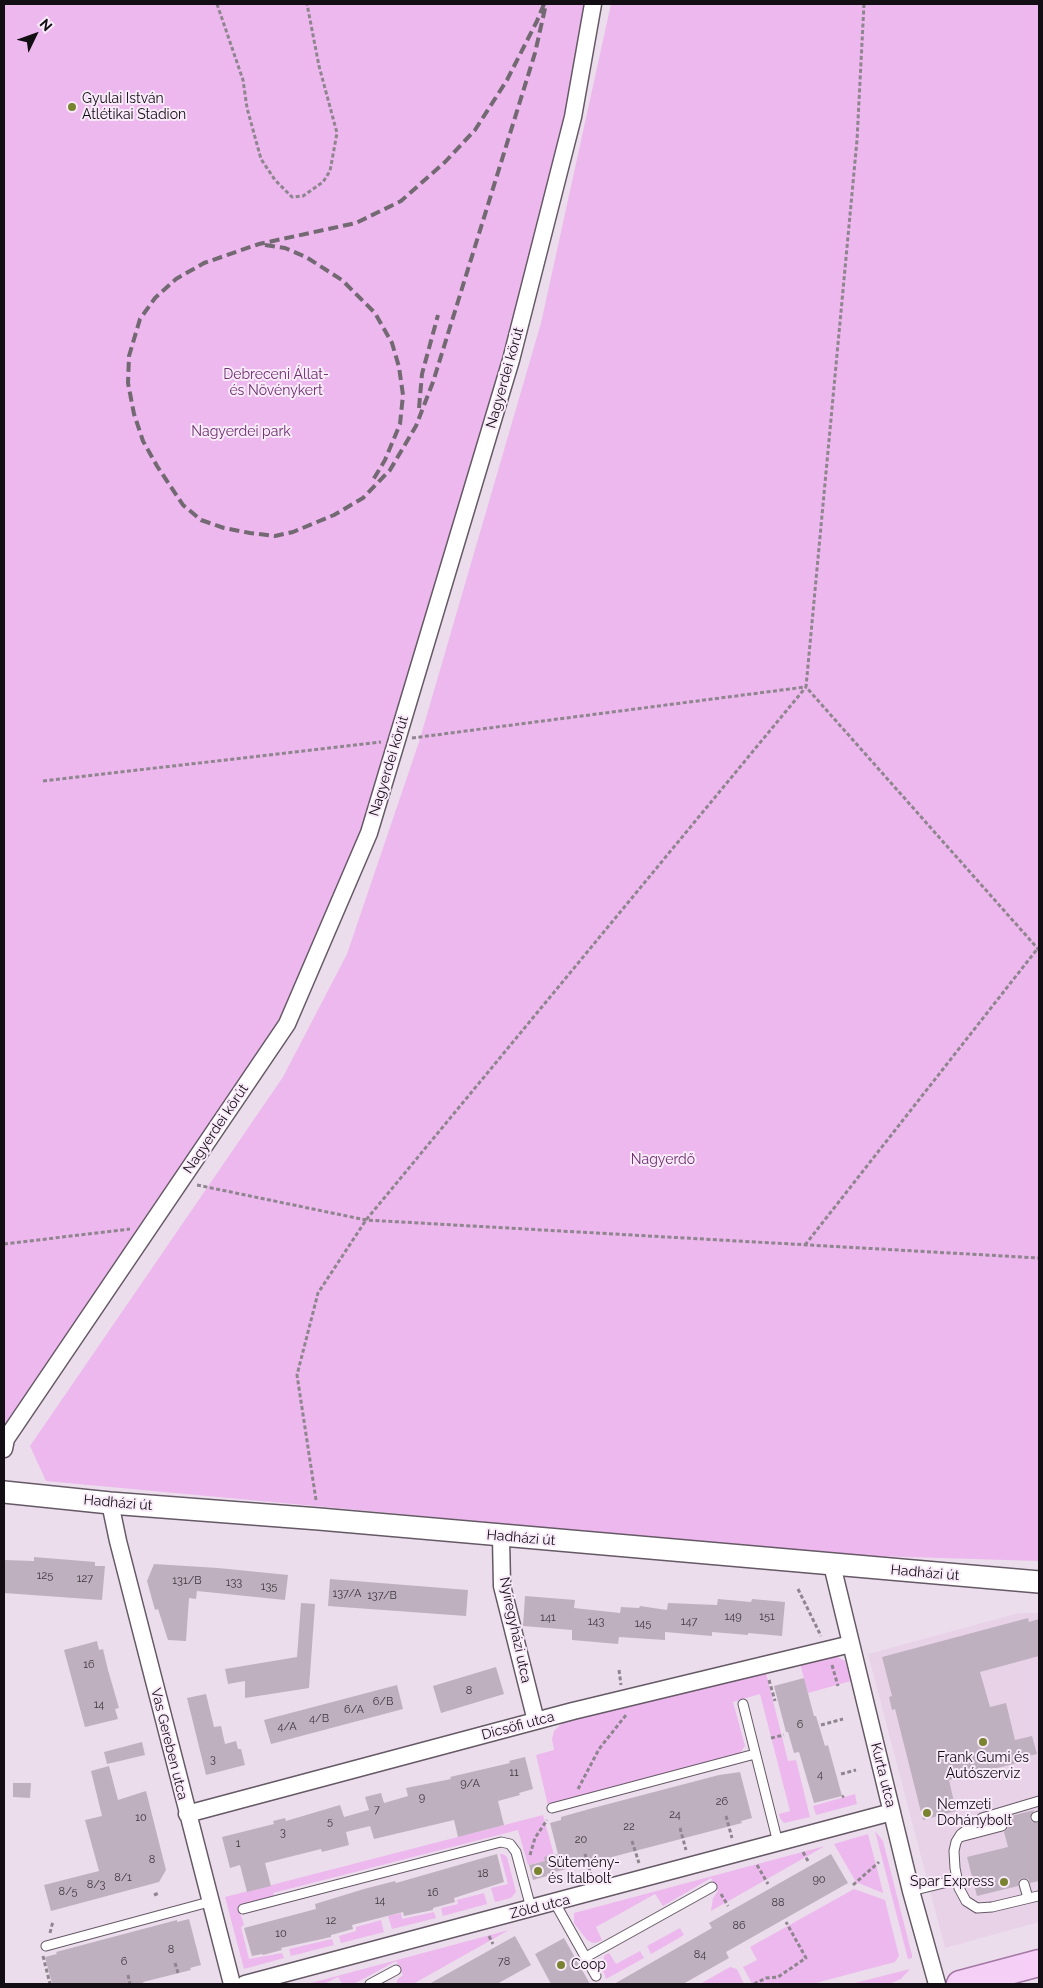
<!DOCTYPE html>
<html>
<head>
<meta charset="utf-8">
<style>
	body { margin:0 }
	#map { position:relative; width:1043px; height:1988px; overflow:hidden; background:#ecddec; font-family:Raleway,sans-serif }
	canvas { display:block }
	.frame { position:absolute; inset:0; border:5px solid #130e13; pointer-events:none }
	.north { position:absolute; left:10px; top:10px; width:50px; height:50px; -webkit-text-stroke:4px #f9eaf9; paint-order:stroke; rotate:48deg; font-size:14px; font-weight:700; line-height:20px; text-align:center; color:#130e13 }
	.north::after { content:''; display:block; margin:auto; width:18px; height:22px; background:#130e13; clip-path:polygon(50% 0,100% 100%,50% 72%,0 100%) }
</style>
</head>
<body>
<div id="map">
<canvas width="1043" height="1988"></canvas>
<div class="frame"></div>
<div class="north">N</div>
</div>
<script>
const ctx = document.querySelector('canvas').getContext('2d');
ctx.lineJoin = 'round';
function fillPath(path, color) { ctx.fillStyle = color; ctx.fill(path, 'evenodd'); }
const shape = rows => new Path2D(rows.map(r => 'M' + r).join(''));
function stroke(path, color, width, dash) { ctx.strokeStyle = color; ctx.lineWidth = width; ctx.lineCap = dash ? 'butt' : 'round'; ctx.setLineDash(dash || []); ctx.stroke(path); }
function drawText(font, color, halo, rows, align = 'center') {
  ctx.font = font + ' Raleway,sans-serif'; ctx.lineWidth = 4; ctx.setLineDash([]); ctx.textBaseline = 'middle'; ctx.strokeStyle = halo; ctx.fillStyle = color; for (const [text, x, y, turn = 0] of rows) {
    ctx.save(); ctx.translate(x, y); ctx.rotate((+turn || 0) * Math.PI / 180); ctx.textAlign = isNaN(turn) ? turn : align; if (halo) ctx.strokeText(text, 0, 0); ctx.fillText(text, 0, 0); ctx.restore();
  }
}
fillPath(shape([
	[1019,1613,1039,1613,1039,1922,945,1948,868,1654]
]), '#e8d2e8');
fillPath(shape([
	[4,4,593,4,573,117,369,833,287,1024,4,1449],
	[611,4,1039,4,1039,1561,842,1555,46,1481,30,1446,283,1077,347,954,419,742,541,323],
	[834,1655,845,1661,851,1681,808,1693,800,1664],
	[766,1673,788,1761,796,1760,810,1817,784,1823,780,1818,779,1814,790,1811,760,1694,733,1702,745,1746,740,1753,548,1805,536,1755,554,1750,552,1739,554,1731,563,1722],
	[855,1794,857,1804,816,1815,813,1806],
	[543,1815,554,1855,545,1861,528,1865,518,1830,273,1893,274,1897,238,1906,244,1925,241,1927,249,1959,282,1953,284,1958,244,1969,225,1897],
	[875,1831,883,1841,912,1955,912,1958,908,1959],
	[868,1834,883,1892,883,1893,856,1882,834,1844],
	[825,1846,711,1911,713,1898,718,1891,711,1878,663,1906,655,1894,596,1927,602,1940,598,1942,593,1943,587,1940,574,1923,574,1913],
	[500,1854,503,1854,507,1857,516,1892,511,1898,495,1902,491,1888,508,1884],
	[854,1889,885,1900,899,1956,895,1962,812,1984,752,1984,743,1967,757,1960,750,1947],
	[484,1893,487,1904,443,1916,441,1908,458,1904,457,1900],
	[434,1912,436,1918,392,1929,388,1916,401,1913,402,1919],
	[381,1920,384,1932,341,1943,339,1936,356,1931,356,1927],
	[680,1928,684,1935,651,1954,647,1946],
	[509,1930,413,1984,396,1984,398,1979,403,1975,396,1961,354,1984,342,1984,338,1977,324,1984,307,1984],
	[332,1939,334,1945,291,1956,289,1949],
	[640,1951,644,1958,606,1979,601,1965,605,1955,609,1953,616,1964],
	[730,1967,737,1969,744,1984,700,1984],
	[910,1969,901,1979,889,1984,851,1984]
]), '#ecb8ed');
fillPath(shape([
	[34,1557,95,1562,95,1566,105,1566,102,1600,4,1593,4,1560,34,1561],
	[154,1564,218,1568,288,1575,285,1600,197,1591,196,1599,189,1598,186,1641,168,1640,158,1609,155,1610,147,1581],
	[330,1579,468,1590,466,1616,328,1606],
	[525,1596,575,1600,574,1608,620,1613,621,1607,639,1608,640,1606,667,1610,668,1603,717,1605,718,1599,751,1602,752,1599,785,1602,782,1636,748,1633,748,1635,712,1632,712,1636,665,1632,665,1640,619,1637,618,1644,572,1640,572,1630,523,1626],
	[301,1603,315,1604,309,1688,245,1698,245,1681,228,1684,225,1669,297,1657],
	[1028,1618,1029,1622,1039,1619,1039,1656,980,1672,990,1707,1006,1703,1015,1740,1032,1736,1037,1754,1020,1758,1021,1762,949,1780,956,1811,923,1820,895,1709,892,1710,889,1697,892,1696,882,1657],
	[97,1641,99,1650,103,1649,108,1670,119,1708,115,1709,118,1719,85,1727,64,1650],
	[496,1667,504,1694,441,1713,433,1686],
	[804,1678,814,1716,816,1716,825,1746,828,1745,842,1796,814,1803,799,1752,794,1753,788,1732,786,1732,774,1686],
	[397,1685,403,1709,271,1744,264,1720],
	[206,1694,214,1727,221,1726,225,1744,236,1741,238,1749,241,1749,245,1765,206,1775,187,1698],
	[142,1742,145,1755,107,1764,104,1752],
	[525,1757,533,1789,519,1793,520,1795,498,1801,504,1825,458,1837,454,1820,374,1839,370,1826,346,1832,349,1845,322,1852,321,1849,265,1863,271,1886,247,1892,240,1865,230,1868,222,1837,274,1824,273,1821,285,1818,286,1821,340,1805,344,1817,369,1810,365,1797,381,1793,384,1803,408,1796,406,1788,451,1779,450,1777,510,1763,509,1761],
	[109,1766,118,1800,146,1791,166,1870,159,1882,51,1911,44,1885,99,1871,85,1820,102,1816,91,1771],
	[740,1772,752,1818,741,1821,742,1823,547,1874,547,1876,533,1880,529,1865,545,1861,544,1857,558,1854,550,1823,561,1820,561,1817,593,1808,719,1775],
	[13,1783,31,1783,30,1798,13,1797],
	[1034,1810,1030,1818,1032,1822,1038,1823,1039,1829,1039,1881,1030,1883,1028,1879,1023,1878,1019,1880,1018,1886,977,1896,967,1857,1008,1847,1004,1832,1008,1828,1008,1824,1000,1819],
	[497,1854,504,1882,454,1898,455,1902,433,1908,433,1910,404,1916,403,1912,352,1925,353,1929,331,1935,331,1937,281,1948,282,1950,263,1955,262,1954,252,1956,244,1928,316,1909,315,1904,364,1889,395,1881,396,1883],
	[831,1854,848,1883,726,1952,729,1958,683,1984,614,1984,712,1928,709,1923],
	[189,1919,201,1965,190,1968,191,1970,143,1982,144,1984,52,1984,45,1957,57,1954,56,1952,177,1920,177,1922],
	[515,1936,531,1965,497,1984,429,1984],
	[564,1938,590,1984,551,1984,535,1954]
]), '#bfb0bf');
const service = shape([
	[743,1704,778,1843],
	[552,1808,755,1754],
	[1036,1817,1039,1816],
	[960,1837,1002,1826],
	[1024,1884,1028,1898],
	[911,1891,956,1880],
	[1038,1896,992,1907,977,1908,966,1901,959,1888,955,1868,954,1851,956,1842,961,1834,982,1818,1039,1801],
	[555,1903,596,1976],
	[243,1909,501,1842,510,1844,516,1852,531,1908],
	[46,1946,209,1902],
	[586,1957,712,1887],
	[370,1984,396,1970]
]);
const minor = shape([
	[4,1449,6,1439,287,1024,369,833,511,360,573,117,593,4],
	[110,1503,118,1541,232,1984],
	[501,1537,502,1586,536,1721],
	[832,1565,911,1891,937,1984],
	[187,1814,573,1711,851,1644],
	[245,1984,892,1812]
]);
const tertiary = shape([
	[4,1492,110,1503,319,1519,1039,1582]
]);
const primary = shape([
	[960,1984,1039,1963]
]);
stroke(service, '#665966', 11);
stroke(minor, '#665966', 19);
stroke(tertiary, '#665966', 24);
stroke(primary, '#a277a3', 29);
stroke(shape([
	[217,4,243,80,247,108,261,159,275,180,292,197,303,196,323,182,330,171,337,133,319,66,307,4],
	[864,4,857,140,806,687,1039,950],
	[412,738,805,687],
	[43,781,381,742],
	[197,1185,366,1220,1039,1258],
	[4,1244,130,1229],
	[805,1245,1038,948],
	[316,1500,297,1375,318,1293,366,1220,806,687],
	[798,1589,821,1636],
	[832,1665,838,1686],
	[619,1670,621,1685],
	[769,1680,775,1701],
	[821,1725,843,1719],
	[771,1738,784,1735],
	[841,1774,856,1770],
	[578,1789,599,1749,626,1715],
	[842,1797,844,1796],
	[726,1816,732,1838],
	[680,1828,686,1850],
	[632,1841,639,1863],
	[803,1852,808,1861],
	[585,1854,591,1875],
	[530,1855,535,1838,547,1820],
	[757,1865,768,1884],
	[853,1885,879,1862],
	[721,1894,728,1906],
	[154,1895,159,1893],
	[50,1933,53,1921],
	[489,1936,493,1944],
	[43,1956,50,1984],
	[175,1963,178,1973],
	[128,1975,130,1984],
	[754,1984,766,1978,778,1977,806,1958,786,1922]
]), '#8f858f', 3, [4, 2.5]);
stroke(service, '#fff', 9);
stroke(minor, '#fff', 16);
stroke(tertiary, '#fff', 21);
stroke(primary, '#f5cff6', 26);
stroke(shape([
	[544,4,537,21,507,80,475,130,445,162,401,201,356,223,259,244,204,263,176,279,155,298,140,319,129,356,128,383,134,414,143,441,157,466,183,505,201,520,224,528,250,533,275,536,293,532,334,515,363,498,390,470,416,426,433,382,535,53,546,4],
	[265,245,285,248,306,257,342,280,375,313,392,343,399,367,403,395,400,424,385,460,373,480],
	[419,408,422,374,438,315]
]), '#736973', 4, [10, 5]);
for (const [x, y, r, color] of [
	[72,107,5,"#798330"],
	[983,1742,5,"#798330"],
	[927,1813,5,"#798330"],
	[538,1871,5,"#798330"],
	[1004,1882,5,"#798330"],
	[561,1965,5,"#798330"]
]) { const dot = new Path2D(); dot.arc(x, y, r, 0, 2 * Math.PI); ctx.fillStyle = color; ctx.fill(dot); stroke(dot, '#f9eaf9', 2); }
drawText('11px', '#3e363e', null, [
	["125",45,1576],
	["127",85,1579],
	["131/B",187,1581],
	["133",234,1583],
	["135",269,1587],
	["137/A",347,1594],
	["137/B",382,1596],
	["149",733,1617],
	["151",767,1617],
	["141",548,1618],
	["143",596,1622],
	["147",689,1622],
	["145",643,1624],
	["16",89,1665],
	["8",469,1691],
	["6/B",383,1702],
	["14",99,1705],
	["6/A",354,1710],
	["4/B",319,1719],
	["6",800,1725],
	["4/A",287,1727],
	["3",213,1760],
	["11",514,1773],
	["4",820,1775],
	["9/A",470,1784],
	["9",422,1798],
	["26",722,1802],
	["7",377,1810],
	["24",675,1815],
	["10",141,1818],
	["5",330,1822],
	["22",629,1827],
	["3",283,1833],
	["20",581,1840],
	["1",238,1844],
	["8",152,1860],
	["18",483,1874],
	["8/1",123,1878],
	["90",819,1880],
	["8/3",96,1885],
	["8/5",68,1892],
	["16",433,1893],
	["14",380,1901],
	["88",778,1903],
	["12",331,1921],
	["86",739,1926],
	["10",281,1934],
	["8",171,1950],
	["84",700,1955],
	["6",124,1962],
	["78",504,1962]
]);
drawText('14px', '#130e13', '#f9eaf9', [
	["Gyulai István",82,99],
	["Atlétikai Stadion",82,115],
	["Frank Gumi és",983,1758,"center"],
	["Autószerviz",983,1774,"center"],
	["Nemzeti",937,1805],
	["Dohánybolt",937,1821],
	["Sütemény-",548,1863],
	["és Italbolt",548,1879],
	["Spar Express",994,1882,"right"],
	["Coop",571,1965]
], 'left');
drawText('14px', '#6c2f6e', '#f9eaf9', [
	["Debreceni Állat-",276,375],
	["és Növénykert",276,391],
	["Nagyerdei park",241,432],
	["Nagyerdő",663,1160]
]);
drawText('14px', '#130e13', '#f9eaf9', [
	["Nagyerdei körút",505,378,-74],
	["Nagyerdei körút",389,766,-73],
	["Nagyerdei körút",216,1129,-56],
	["Hadházi út",118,1503,5],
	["Hadházi út",521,1538,5],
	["Hadházi út",925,1573,5],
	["Nyíregyházi utca",515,1630,78],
	["Dicsőfi utca",518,1726,-15],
	["Vas Gereben utca",169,1744,76],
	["Kurta utca",883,1775,76],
	["Zöld utca",540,1907,-14]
]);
</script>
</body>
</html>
